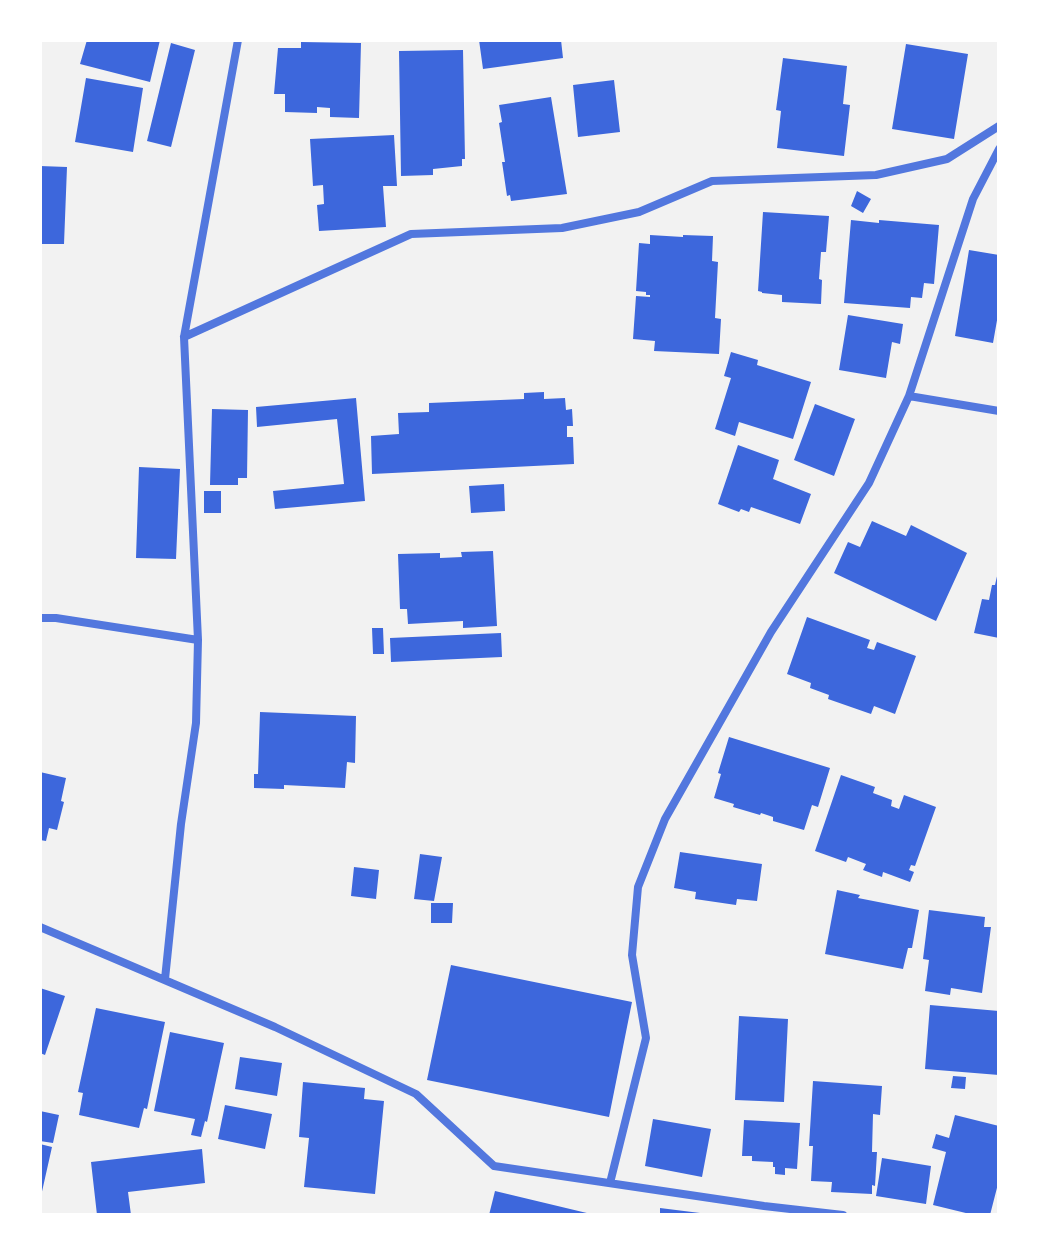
<!DOCTYPE html>
<html>
<head>
<meta charset="utf-8">
<style>
	body { margin:0 }
	#map { position:relative; width:1039px; height:1255px; overflow:hidden; background:#f2f2f2; font-family:Commissioner,sans-serif }
	canvas { display:block }
	.frame { position:absolute; inset:0; border:42px solid #fff; pointer-events:none }
</style>
</head>
<body>
<div id="map">
<canvas width="1039" height="1255"></canvas>
<div class="frame"></div>
</div>
<script>
const ctx = document.querySelector('canvas').getContext('2d');
ctx.lineJoin = 'round';
function fillPath(path, color) { ctx.fillStyle = color; ctx.fill(path, 'evenodd'); }
const shape = rows => new Path2D(rows.map(r => 'M' + r).join(''));
function stroke(path, color, width, dash) { ctx.strokeStyle = color; ctx.lineWidth = width; ctx.lineCap = dash ? 'butt' : 'round'; ctx.setLineDash(dash || []); ctx.stroke(path); }
fillPath(shape([
	[87,40,160,40,150,82,80,64],
	[479,40,561,40,563,58,483,69],
	[301,42,361,43,359,118,330,117,330,108,317,107,317,113,285,112,285,94,274,94,278,48,301,48],
	[171,43,195,50,171,147,147,141],
	[906,44,968,54,954,139,892,129],
	[463,50,465,159,462,159,462,166,433,169,433,175,401,176,399,51],
	[783,58,847,66,843,104,850,105,844,156,777,148,781,111,776,110],
	[86,78,143,88,133,152,75,142],
	[614,80,620,132,578,137,573,85],
	[551,97,567,194,511,201,510,195,507,196,502,162,505,162,499,123,502,122,499,105],
	[394,135,397,186,383,186,386,227,319,231,317,205,324,204,323,185,313,186,310,139],
	[40,166,67,167,64,244,40,244],
	[857,191,871,199,863,213,851,206],
	[763,212,829,216,826,252,821,252,819,279,822,280,821,304,782,302,782,295,762,293,762,292,758,291],
	[851,220,879,223,879,220,939,225,934,284,924,283,922,298,911,297,910,308,844,303],
	[650,235,683,237,683,235,713,236,712,261,718,262,715,318,721,319,719,354,654,351,655,341,633,339,636,296,650,297,650,295,646,295,646,292,636,291,639,243,650,244],
	[969,250,999,255,999,309,993,343,955,336],
	[848,315,903,324,900,344,892,342,886,378,839,370],
	[731,352,758,360,757,365,811,382,793,439,739,422,735,436,715,429,731,378,724,376],
	[544,392,544,399,565,398,566,410,572,409,573,426,567,426,567,437,573,437,574,464,372,474,371,436,399,434,398,413,429,412,429,403,524,399,524,393],
	[356,398,365,501,275,509,273,491,344,484,337,419,257,427,256,407],
	[815,404,855,419,834,476,794,460],
	[212,409,248,410,247,478,238,478,238,485,210,485],
	[738,445,779,460,773,479,811,494,800,524,751,507,749,512,741,509,739,512,718,504],
	[139,467,180,469,176,559,136,558],
	[504,484,505,511,471,513,469,486],
	[204,491,221,491,221,513,204,513],
	[872,521,906,536,911,525,967,553,936,621,834,573,848,542,860,547],
	[493,551,497,626,463,628,463,621,408,624,407,609,400,609,398,554,440,553,440,558,462,557,461,552],
	[998,572,999,572,999,638,974,633,982,599,989,600,992,585,995,585],
	[807,617,870,640,867,648,874,650,877,642,916,656,895,714,874,706,871,714,828,699,829,695,810,688,811,683,787,674],
	[372,628,383,628,384,654,373,654],
	[501,633,502,657,391,662,390,638],
	[260,712,356,716,355,763,347,762,345,788,284,785,284,789,254,788,254,774,258,774],
	[729,737,830,768,818,807,812,805,804,830,773,821,773,817,761,813,760,815,733,807,734,804,714,798,721,774,718,773],
	[40,772,66,778,61,801,64,802,57,830,49,828,46,841,40,840],
	[841,775,875,787,873,793,892,800,891,806,899,809,904,795,936,807,915,866,911,865,909,870,914,872,910,882,883,872,882,877,863,870,866,864,848,857,846,862,815,851],
	[680,852,762,864,757,901,737,899,736,905,695,899,696,892,674,888],
	[420,854,442,857,434,901,414,899],
	[354,867,379,870,376,899,351,896],
	[837,890,860,895,858,898,919,910,912,948,908,948,903,969,825,954],
	[431,903,453,903,452,923,431,923],
	[929,910,985,917,984,927,991,927,982,993,951,988,950,995,925,991,929,960,923,959],
	[451,965,632,1002,609,1117,427,1080],
	[40,988,65,996,45,1055,40,1053],
	[930,1005,999,1011,999,1075,925,1069],
	[96,1008,165,1022,147,1109,144,1108,139,1128,79,1115,83,1093,78,1092],
	[739,1016,788,1019,784,1102,735,1100],
	[170,1032,224,1043,207,1122,205,1121,201,1137,191,1135,195,1119,154,1111],
	[240,1057,282,1063,277,1096,235,1089],
	[953,1076,966,1077,965,1089,951,1088],
	[813,1081,882,1086,880,1115,873,1114,872,1152,877,1152,875,1186,872,1185,872,1194,831,1192,832,1182,811,1181,813,1146,809,1146],
	[303,1082,365,1088,364,1099,384,1101,375,1194,304,1187,309,1138,299,1137],
	[225,1105,272,1114,265,1149,218,1139],
	[40,1111,59,1115,53,1143,40,1141],
	[955,1115,999,1126,999,1180,990,1215,974,1215,933,1205,946,1152,932,1148,936,1134,949,1138],
	[653,1119,711,1129,702,1177,645,1166],
	[744,1120,800,1123,797,1169,785,1168,785,1175,775,1174,775,1167,773,1167,773,1162,752,1161,752,1156,742,1156],
	[40,1144,52,1147,41,1196,40,1196],
	[202,1149,205,1183,128,1192,131,1215,97,1215,91,1162],
	[882,1158,931,1166,926,1204,876,1196],
	[495,1191,591,1214,591,1215,489,1215],
	[660,1208,700,1213,700,1215,660,1215]
]), '#3d67dc');
stroke(shape([
	[184,337,411,234,562,228,639,212,712,181,876,175,947,159,999,126],
	[909,396,973,199,999,149],
	[40,618,56,618,198,640],
	[40,927,275,1027,416,1094,494,1166,764,1206,843,1215],
	[165,979,181,824,196,723,198,640,184,337,238,40],
	[610,1183,646,1038,632,955,638,887,665,819,771,632,869,483,909,396,999,411]
]), '#5277de', 8);
</script>
</body>
</html>
